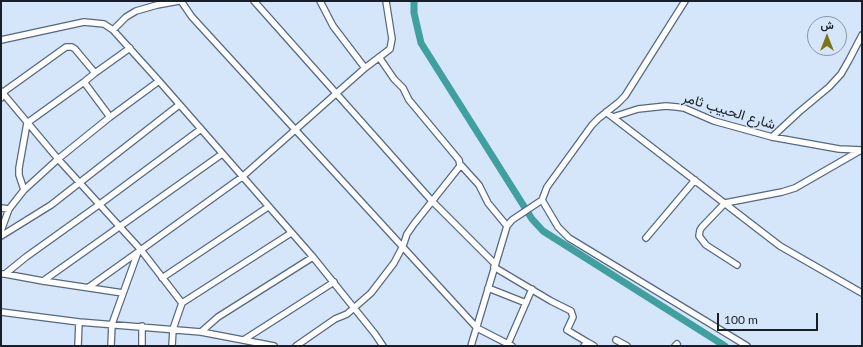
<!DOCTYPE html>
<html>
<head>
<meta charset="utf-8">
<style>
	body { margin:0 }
	#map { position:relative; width:863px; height:347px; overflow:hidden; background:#d6e6fa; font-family:Lato,Vazirmatn,sans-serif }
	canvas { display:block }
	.frame { position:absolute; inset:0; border:2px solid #181f28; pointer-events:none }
	.north { position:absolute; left:807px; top:16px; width:40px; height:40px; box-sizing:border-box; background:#d6e6fa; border:1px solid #8a96a6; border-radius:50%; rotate:0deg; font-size:11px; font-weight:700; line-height:16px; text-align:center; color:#181f28 }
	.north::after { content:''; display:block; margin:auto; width:14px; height:18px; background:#7d7417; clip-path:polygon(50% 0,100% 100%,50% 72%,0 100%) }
	.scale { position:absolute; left:717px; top:313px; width:101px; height:18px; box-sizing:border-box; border:2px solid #181f28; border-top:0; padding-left:5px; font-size:12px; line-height:14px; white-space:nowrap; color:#181f28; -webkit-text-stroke:3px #d6e6fa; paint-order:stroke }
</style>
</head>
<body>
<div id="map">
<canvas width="863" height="347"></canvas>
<div class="frame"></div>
<div class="north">ش</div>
<div class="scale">100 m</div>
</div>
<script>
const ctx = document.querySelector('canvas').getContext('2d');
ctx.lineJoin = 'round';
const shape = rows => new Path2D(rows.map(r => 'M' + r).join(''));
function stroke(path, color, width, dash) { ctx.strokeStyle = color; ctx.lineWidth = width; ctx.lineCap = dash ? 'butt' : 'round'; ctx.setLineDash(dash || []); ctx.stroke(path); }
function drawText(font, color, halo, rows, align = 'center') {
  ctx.font = font + ' Lato,Vazirmatn,sans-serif'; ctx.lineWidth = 3; ctx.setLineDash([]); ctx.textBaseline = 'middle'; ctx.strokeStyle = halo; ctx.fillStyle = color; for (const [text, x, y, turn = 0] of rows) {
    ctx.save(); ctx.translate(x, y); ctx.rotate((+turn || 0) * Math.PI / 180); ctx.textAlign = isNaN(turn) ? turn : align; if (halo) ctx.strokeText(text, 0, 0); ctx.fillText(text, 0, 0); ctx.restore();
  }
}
stroke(shape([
	[414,1,414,13,421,43,532,219,543,231,725,346]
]), '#3fa09f', 7);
const street = shape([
	[181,1,192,17,477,328,512,346],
	[254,1,432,201,495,264],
	[320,1,333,26,365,68],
	[113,30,126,17,136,11,157,5,179,1],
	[1,40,84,22,104,24,113,30,159,81],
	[84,82,110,117],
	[1,91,58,159,141,250,182,303,291,233],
	[1,98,2,93,66,47,72,47,75,49,95,73,130,48],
	[606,112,780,246,862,293],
	[613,117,638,109,666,106,677,107,684,108,714,121,772,137,839,149,862,150],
	[772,137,799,112,829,87,841,74,849,60,862,35],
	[460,164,479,185,488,203,507,226],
	[24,190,19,175,19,168,27,123,84,82,95,73],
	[542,200,558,227,569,238,747,346],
	[1,208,9,209],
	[1,231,9,209,24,190,58,159,110,117,159,81,313,257,375,334,383,346],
	[1,236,51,205,179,105],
	[646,238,695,180],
	[737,265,706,245,699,236,700,230,702,227,725,203,782,192,795,188,861,150],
	[494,267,551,301,571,311,573,317,567,330,587,342],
	[1,274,5,274,26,257,100,204,201,129],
	[5,274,43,281,123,293],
	[162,278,268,207],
	[43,281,222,154],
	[89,287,138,252],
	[488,288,526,303],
	[1,312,79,322,201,332,274,346],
	[201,332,218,317,313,257],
	[245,339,334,282],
	[616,340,627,346],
	[508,344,532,289],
	[78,346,79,322],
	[111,346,112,324,138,252,242,177,365,68,390,49,392,39,386,1],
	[142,346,142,326],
	[172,346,173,329,182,303],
	[296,346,335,319,347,314,371,293,394,263,403,246,407,234,414,224,460,166,459,160,409,100,403,88,394,79,379,57],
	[471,346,507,226,512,220,542,200,547,187,592,125,599,118,618,103,625,96,685,1],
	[584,346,587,342,594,346],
	[675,346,677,344]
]);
stroke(street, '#57687f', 8);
stroke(street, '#fff', 5.5);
drawText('14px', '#181f28', '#d6e6fa', [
	["شارع الحبيب ثامر",729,111,17]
]);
</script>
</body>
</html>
